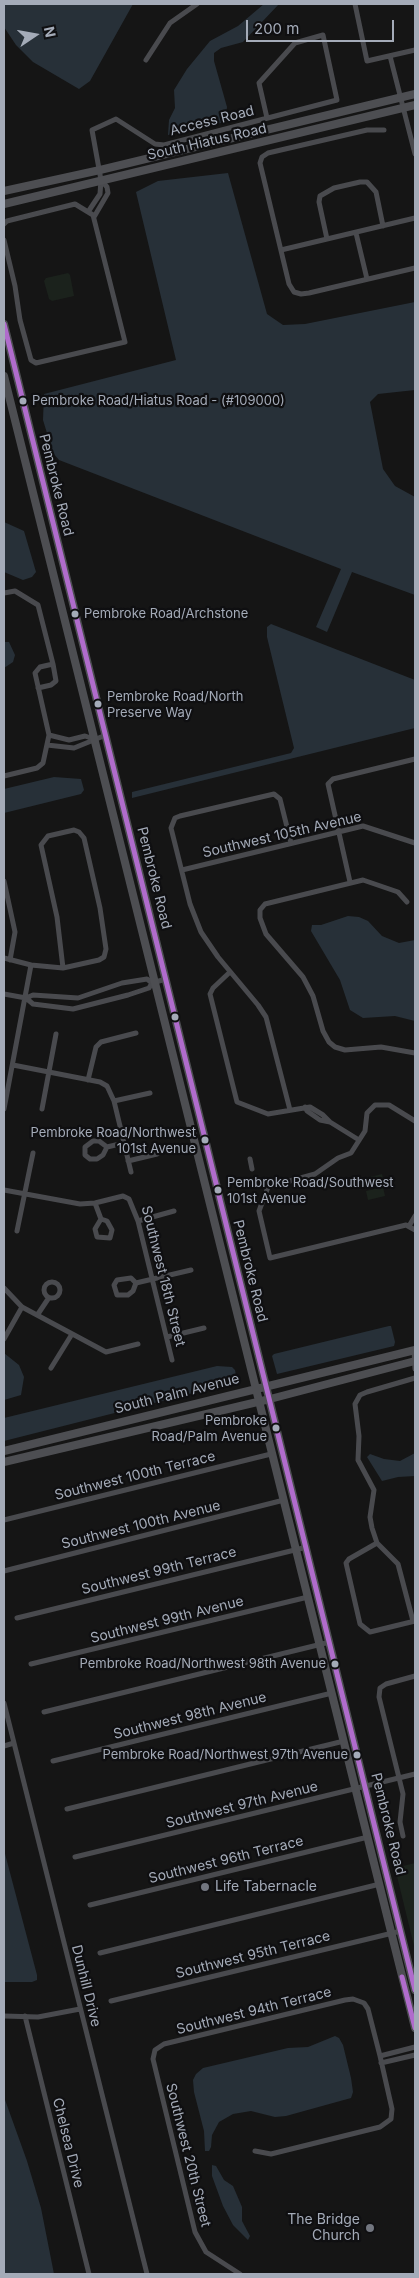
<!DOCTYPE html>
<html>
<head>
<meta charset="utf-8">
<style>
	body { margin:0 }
	#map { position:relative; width:419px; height:2278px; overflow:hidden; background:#151515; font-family:Inter,sans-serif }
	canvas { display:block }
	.frame { position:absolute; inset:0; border:5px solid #a4abb8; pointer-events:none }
	.north { position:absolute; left:10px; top:10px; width:50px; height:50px; -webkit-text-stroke:4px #0f0f11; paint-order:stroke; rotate:78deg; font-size:14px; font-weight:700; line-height:20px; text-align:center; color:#a4abb8 }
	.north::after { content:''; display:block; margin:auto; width:18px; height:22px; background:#a4abb8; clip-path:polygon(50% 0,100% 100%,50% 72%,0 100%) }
	.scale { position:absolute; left:246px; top:20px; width:148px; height:22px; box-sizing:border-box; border:2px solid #a4abb8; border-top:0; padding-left:6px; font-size:15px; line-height:18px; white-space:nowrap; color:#a4abb8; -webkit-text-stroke:4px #0f0f11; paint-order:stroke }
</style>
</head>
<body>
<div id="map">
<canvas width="419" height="2278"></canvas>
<div class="frame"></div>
<div class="north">N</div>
<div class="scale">200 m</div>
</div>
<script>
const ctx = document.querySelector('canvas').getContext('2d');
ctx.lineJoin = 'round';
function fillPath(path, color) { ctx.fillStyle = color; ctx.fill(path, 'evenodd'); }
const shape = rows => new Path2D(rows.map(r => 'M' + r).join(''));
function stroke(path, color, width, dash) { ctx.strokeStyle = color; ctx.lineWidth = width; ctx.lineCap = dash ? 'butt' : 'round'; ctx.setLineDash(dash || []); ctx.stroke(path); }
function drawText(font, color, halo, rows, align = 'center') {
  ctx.font = font + ' Inter,sans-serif'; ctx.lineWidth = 4.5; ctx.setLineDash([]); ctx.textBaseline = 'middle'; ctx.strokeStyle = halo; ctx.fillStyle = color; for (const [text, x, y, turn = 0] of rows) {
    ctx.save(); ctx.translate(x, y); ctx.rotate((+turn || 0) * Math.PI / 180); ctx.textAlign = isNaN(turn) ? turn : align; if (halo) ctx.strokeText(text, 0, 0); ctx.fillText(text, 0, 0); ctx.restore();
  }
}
fillPath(shape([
	[68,273,70,275,74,296,52,301,49,299,44,281,46,278],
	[382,1174,384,1182,364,1187,362,1179],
	[383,1187,385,1196,368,1200,366,1191],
	[415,1863,415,1950,395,1868]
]), '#1b221c');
fillPath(shape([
	[4,4,133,4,90,81,79,89,33,62,16,45,4,27],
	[264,4,279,4,243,42,221,48,214,53,214,61,227,107,225,122,168,135,169,120,175,108,174,90,187,69,210,41,238,26],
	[228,173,267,314,283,325,305,324,415,302,415,390,378,394,370,402,383,469,395,486,415,497,415,595,352,572,327,632,316,627,341,569,59,460,53,453,43,420,44,394,176,360,136,192,158,181],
	[4,522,24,531,36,572,32,577,23,580,4,572],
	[271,624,415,680,415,728,132,798,132,792,291,753,294,748,267,637,267,627],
	[4,642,9,642,15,655,13,662,4,668],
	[54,777,81,779,84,790,81,794,4,813,4,789],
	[348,916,359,917,368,921,382,936,399,943,415,940,415,1021,395,1016,363,1018,350,1010,340,980,311,931,312,925,321,925],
	[389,1326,391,1326,395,1342,394,1346,277,1374,272,1356,274,1354],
	[4,1353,19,1365,24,1377,21,1395,4,1400],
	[217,1366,232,1367,235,1370,237,1382,4,1441,4,1418],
	[415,1453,415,1476,398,1477,382,1481,367,1457,370,1454,384,1459,400,1461],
	[4,1850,37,1975,37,1980,32,1982,4,1982],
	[335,2036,339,2038,343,2045,351,2078,353,2092,351,2098,286,2116,275,2117,251,2111,233,2114,219,2122,212,2135,211,2147,209,2151,205,2151,204,2131,194,2092,193,2080,196,2074,203,2068,288,2048,308,2047],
	[4,2097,27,2161,41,2208,54,2274,5,2274,4,2270],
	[212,2165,216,2166,224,2180,233,2186,242,2207,242,2221,250,2236,248,2240,233,2225,223,2206,212,2176]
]), '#273038');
stroke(shape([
	[355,4,367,61,415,50],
	[390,56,415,154],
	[146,60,170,23,197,4],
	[384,130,367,130,268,153,262,157,260,163,289,284,294,292,301,294,309,293,415,268],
	[88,212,100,194,101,180,92,130,116,119,155,144,164,145,337,100,323,35,295,43,259,83,267,118],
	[94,217,108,193,107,187,101,180],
	[4,224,7,221,75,204,93,215,125,342,36,363,31,360,20,320,15,286,4,240],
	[356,233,367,279],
	[327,239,319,202,320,196,334,188,360,182,367,182,376,192,383,226],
	[281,250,415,218],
	[4,593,15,591,38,605,53,664,40,667,35,673,49,735,43,763,37,768,4,776],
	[38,688,51,685,56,681,53,664],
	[49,735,69,740,85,736,94,739],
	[47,745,74,748,106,735],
	[182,870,363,826,415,843],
	[4,881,15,932,10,960],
	[350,882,328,784,333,779,415,759],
	[407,902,398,892,363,880,265,904,260,910,260,918,266,934,303,977,313,996,323,1031,329,1042,335,1047,345,1050,381,1047,415,1053],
	[4,958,31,965,4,1109],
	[31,965,63,968,99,960,104,957,106,949,100,908,84,838,79,832,74,830,48,836,41,845,57,917,63,968],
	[230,972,213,988,210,994,237,1102,268,1114,310,1107,323,1115,330,1122],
	[4,994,26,998,33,1004,73,1009,128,995,149,988,152,983,166,979],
	[26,998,33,995,78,998,122,983,147,979,152,983],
	[13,1065,100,1082,107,1086,114,1101,131,1172],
	[88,1080,96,1047,101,1042,136,1033],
	[114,1101,150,1093],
	[305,1107,307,1111,320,1120,330,1122,359,1140],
	[42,1109,56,1034],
	[290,1110,266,1017,258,1005,218,957,201,932,190,904,171,828,175,818,180,816,274,794,280,799,291,843],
	[415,1121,389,1105,375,1105,367,1113,365,1131,351,1153,338,1158,315,1174,268,1187,259,1211,270,1258,406,1225,415,1230],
	[107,1147,99,1141,93,1141,85,1147,85,1155,90,1159,97,1159,103,1155,107,1147,124,1143],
	[250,1159,252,1169],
	[128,1161,157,1154],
	[4,1190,80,1204,95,1203,123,1196,129,1199,138,1221,172,1360],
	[95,1203,101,1219,107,1221,112,1230,110,1238,97,1237,95,1229,101,1219],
	[138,1221,174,1211],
	[409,1226,415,1216],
	[17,1231,33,1153],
	'44 1290a8 8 0 1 1 16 0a8 8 0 1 1-16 0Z',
	[136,1283,133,1291,128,1295,117,1295,114,1285,117,1280,131,1278,136,1283,191,1270],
	[4,1288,22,1307,106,1352,138,1344],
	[38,1314,48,1299],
	[167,1337,204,1328],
	[4,1339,22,1307],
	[414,1350,415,1369],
	[51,1368,72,1334],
	[4,1520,271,1454],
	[377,1543,349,1559,346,1563,360,1624,370,1632,415,1621],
	[4,1571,284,1500],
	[17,1618,307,1547],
	[413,1621,398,1564,377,1543,372,1528,370,1517,374,1490,358,1460,359,1436,355,1404,360,1395,367,1392,415,1378],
	[31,1664,308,1597],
	[4,1703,147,2274],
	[44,1712,330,1642],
	[4,1746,14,1743],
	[53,1761,332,1693],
	[67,1809,344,1741],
	[403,1836,400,1822,403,1794,379,1697,380,1688,386,1684,415,1676],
	[75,1857,415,1774],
	[90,1905,368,1837],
	[100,1953,380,1884],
	[111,2001,401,1931],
	[4,2016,38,2017,80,2009],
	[25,2016,89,2274],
	[380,2056,415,2047],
	[381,2063,415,2055],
	[240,2274,206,2252,195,2232,153,2059,155,2050,164,2044,345,2000,353,1999,364,2003,368,2009,380,2056,392,2109,391,2119,380,2127,271,2154,255,2151]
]), '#494a4e', 5);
stroke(shape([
	[4,191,100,170,415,94],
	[4,204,415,105],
	[4,324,415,1990],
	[4,376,415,2028],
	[4,1451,415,1350],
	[4,1462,270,1399,415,1361]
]), '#4d4e52', 8);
stroke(shape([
	[4,324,415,1990],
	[402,1977,415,2028]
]), '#b06ccc', 5);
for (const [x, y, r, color] of [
	[23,401,4.5,"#a4abb8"],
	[75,614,4.5,"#a4abb8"],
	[98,704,4.5,"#a4abb8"],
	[175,1017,4.5,"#a4abb8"],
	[205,1140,4.5,"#a4abb8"],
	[218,1190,4.5,"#a4abb8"],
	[276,1428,4.5,"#a4abb8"],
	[335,1664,4.5,"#a4abb8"],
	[357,1755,4.5,"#a4abb8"],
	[205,1887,5,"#72767f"],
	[370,2228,5,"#72767f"]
]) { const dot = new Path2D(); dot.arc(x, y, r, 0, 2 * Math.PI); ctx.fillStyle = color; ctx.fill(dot); stroke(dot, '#0f0f11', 2); }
drawText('13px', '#a4abb8', '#0f0f11', [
	["Pembroke Road/Hiatus Road - (#109000)",32,401],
	["Pembroke Road/Archstone",84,614],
	["Pembroke Road/North",107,697],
	["Preserve Way",107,713],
	["Pembroke Road/Northwest",196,1133,"right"],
	["101st Avenue",196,1149,"right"],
	["Pembroke Road/Southwest",227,1183],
	["101st Avenue",227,1199],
	["Pembroke",267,1421,"right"],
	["Road/Palm Avenue",267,1437,"right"],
	["Pembroke Road/Northwest 98th Avenue",326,1664,"right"],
	["Pembroke Road/Northwest 97th Avenue",348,1755,"right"]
], 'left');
drawText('14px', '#a4abb8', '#0f0f11', [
	["Access Road",212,121,-14],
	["South Hiatus Road",207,142,-13],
	["Pembroke Road",56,485,76],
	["Southwest 105th Avenue",282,835,-13],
	["Pembroke Road",154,878,76],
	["Pembroke Road",250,1271,76],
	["Southwest 18th Street",163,1276,76],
	["South Palm Avenue",177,1394,-14],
	["Southwest 100th Terrace",135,1476,-14],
	["Southwest 100th Avenue",141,1525,-14],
	["Southwest 99th Terrace",159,1571,-14],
	["Southwest 99th Avenue",167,1620,-14],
	["Southwest 98th Avenue",190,1716,-14],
	["Southwest 97th Avenue",242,1805,-14],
	["Pembroke Road",388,1824,76],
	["Southwest 96th Terrace",226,1860,-14],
	["Southwest 95th Terrace",253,1955,-14],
	["Dunhill Drive",86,1986,76],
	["Southwest 94th Terrace",254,2011,-14],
	["Chelsea Drive",68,2143,76],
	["Southwest 20th Street",188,2155,76]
]);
drawText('14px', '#a4abb8', '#0f0f11', [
	["Life Tabernacle",215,1887],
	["The Bridge",360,2220,"right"],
	["Church",360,2236,"right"]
], 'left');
</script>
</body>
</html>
